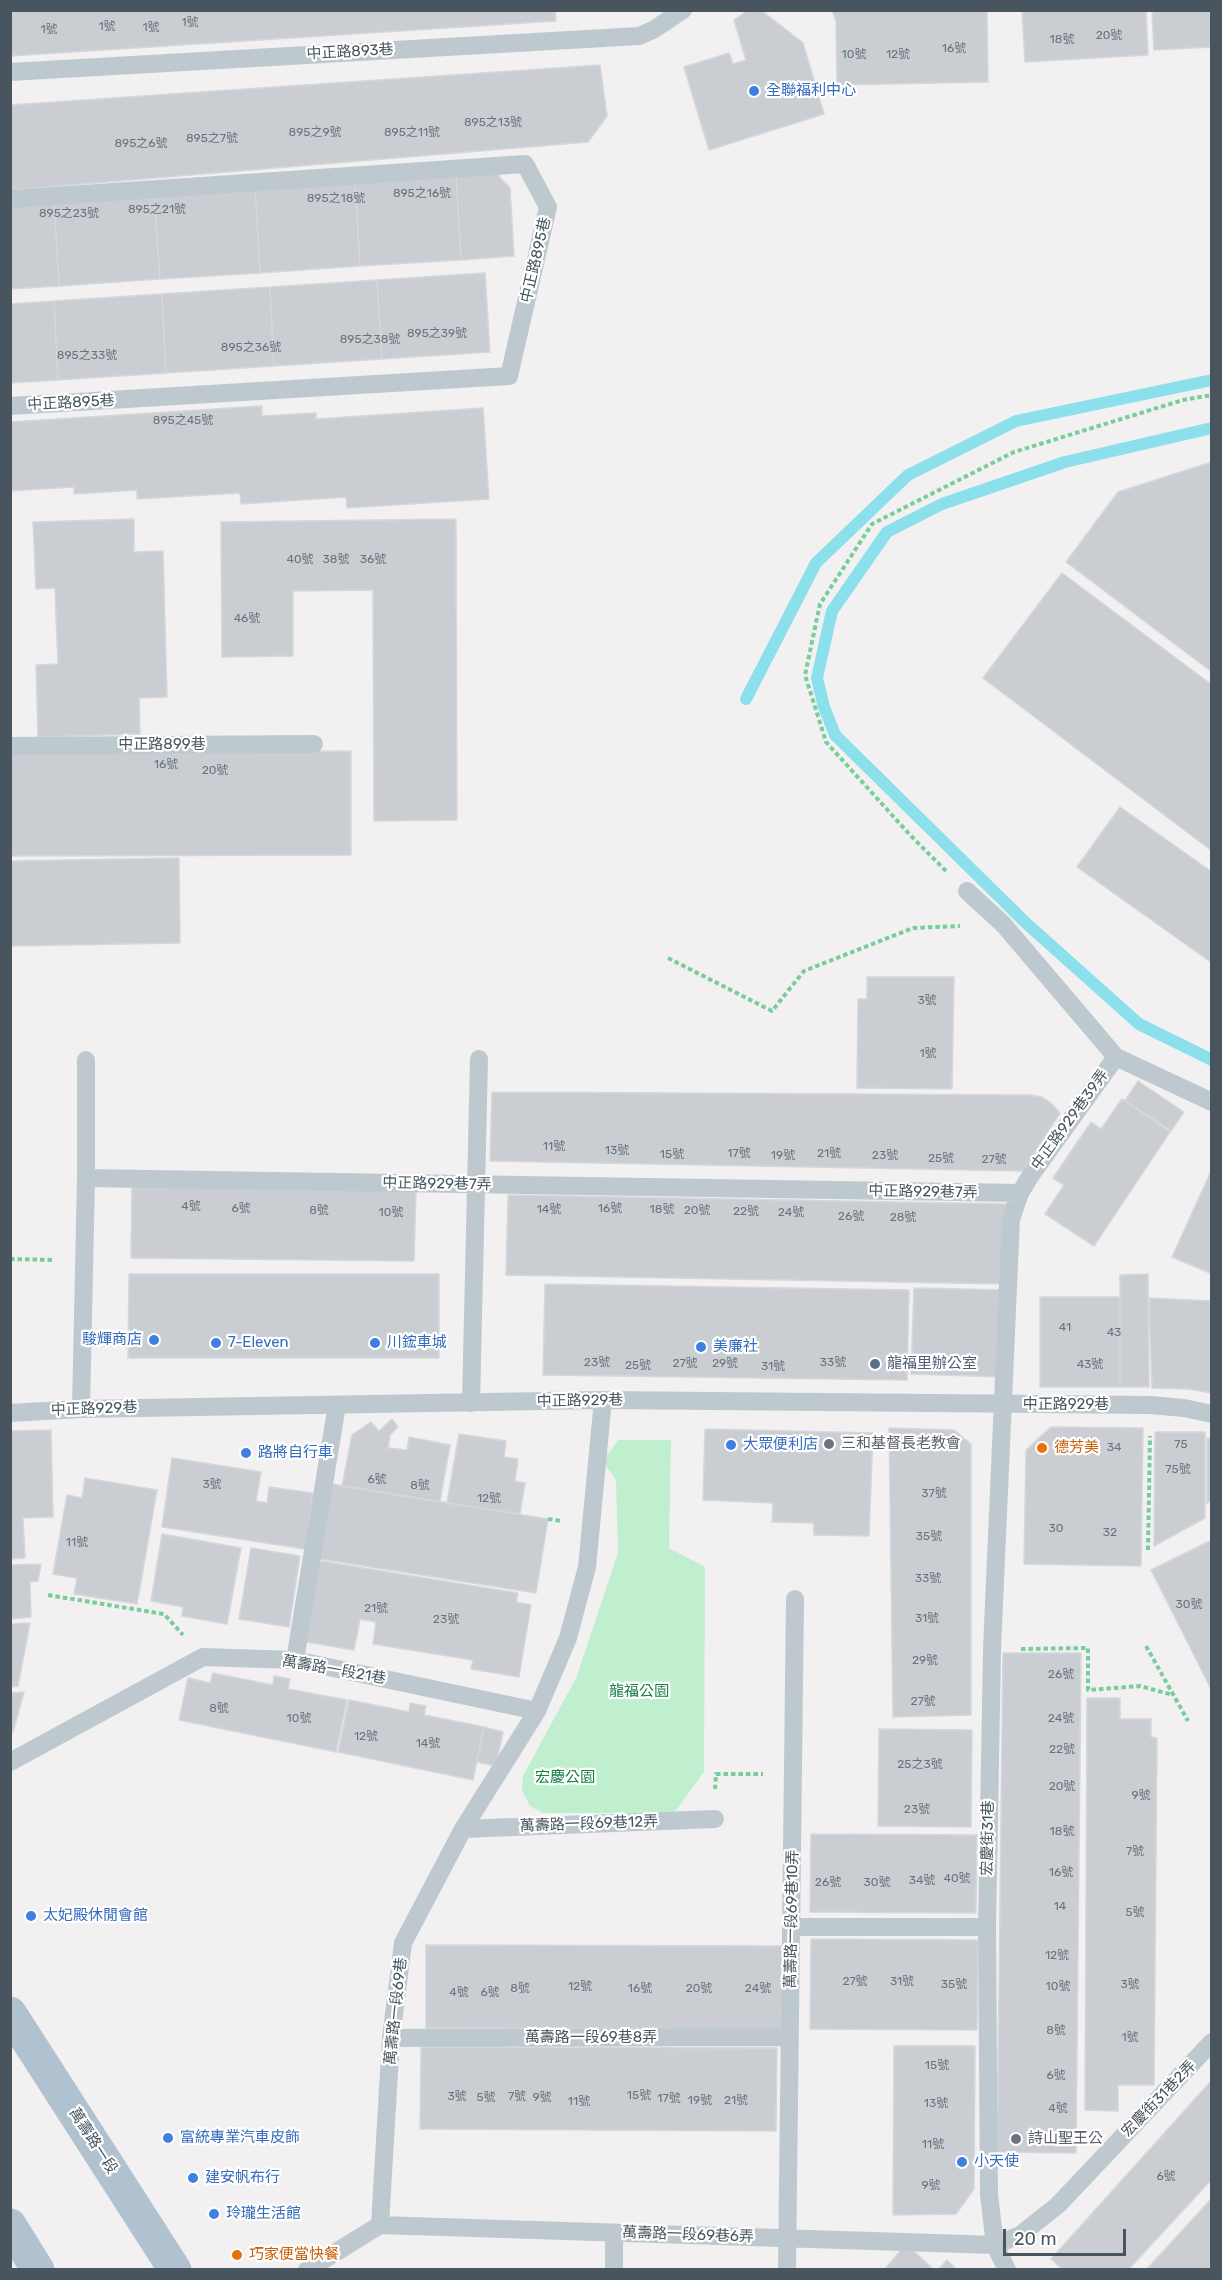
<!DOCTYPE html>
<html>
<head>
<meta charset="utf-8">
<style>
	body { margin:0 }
	#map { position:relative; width:1222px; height:2280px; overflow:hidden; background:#f2f0f0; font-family:Rubik,sans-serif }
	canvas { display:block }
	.frame { position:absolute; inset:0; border:12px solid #48555e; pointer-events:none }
	.scale { position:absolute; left:1003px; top:2229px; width:123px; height:27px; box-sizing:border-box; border:3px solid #48555e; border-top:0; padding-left:8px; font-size:18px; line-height:21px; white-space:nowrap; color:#48555e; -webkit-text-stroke:4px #fff; paint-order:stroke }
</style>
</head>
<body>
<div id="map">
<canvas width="1222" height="2280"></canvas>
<div class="frame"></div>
<div class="scale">20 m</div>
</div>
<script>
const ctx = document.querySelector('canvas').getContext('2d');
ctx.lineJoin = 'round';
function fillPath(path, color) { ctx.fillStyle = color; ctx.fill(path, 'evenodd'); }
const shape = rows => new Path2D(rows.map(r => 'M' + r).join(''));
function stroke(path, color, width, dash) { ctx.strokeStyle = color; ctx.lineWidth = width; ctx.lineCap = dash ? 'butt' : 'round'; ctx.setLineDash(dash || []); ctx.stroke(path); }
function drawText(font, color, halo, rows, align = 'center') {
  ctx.font = font + ' Rubik,"Noto Sans TC",sans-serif'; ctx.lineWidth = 4.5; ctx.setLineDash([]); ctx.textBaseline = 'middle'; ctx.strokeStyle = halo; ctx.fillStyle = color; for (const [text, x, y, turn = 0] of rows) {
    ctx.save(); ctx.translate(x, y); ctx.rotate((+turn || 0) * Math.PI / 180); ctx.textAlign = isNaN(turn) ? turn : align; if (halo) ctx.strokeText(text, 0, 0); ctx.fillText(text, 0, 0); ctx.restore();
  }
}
fillPath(shape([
	[618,1440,671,1440,669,1548,705,1567,704,1772,674,1813,543,1813,530,1806,522,1791,523,1776,576,1678,618,1553,616,1480,603,1461]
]), '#bfefce');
stroke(shape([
	[1212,428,1065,462,942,504,887,532,832,611,817,678,824,707,835,735,1026,923,1139,1024,1212,1060],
	[746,699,816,563,908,475,1016,421,1212,380]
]), '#8ce0ec', 12);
const building = shape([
	[10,10,555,10,556,21,10,56,10,10],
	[748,10,761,10,803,43,824,114,709,150,684,67,729,53,733,64,746,60,734,20,748,10],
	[832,10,987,10,988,82,837,85,836,21,832,10],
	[1022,10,1146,10,1148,55,1025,62,1022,10],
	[1152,10,1212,10,1212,47,1154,50,1152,10],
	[600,65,607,116,588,142,10,190,10,105,600,65],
	[495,172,510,188,514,256,461,260,456,174,495,172],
	[456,174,461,260,360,266,355,180,456,174],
	[355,180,360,266,260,273,255,187,355,180],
	[255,187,260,273,160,279,154,194,255,187],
	[154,194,160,279,59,286,54,200,154,194],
	[54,200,59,286,10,289,10,203,54,200],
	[485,273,490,352,382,359,377,280,485,273],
	[377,280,382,359,274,366,270,287,377,280],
	[270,287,274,366,166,373,162,294,270,287],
	[162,294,166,373,58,380,54,301,162,294],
	[54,301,58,380,10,383,10,304,54,301],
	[262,406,262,416,316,413,316,419,483,408,489,499,347,508,346,497,241,504,240,493,137,499,137,490,74,494,74,487,10,491,10,422,262,406],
	[1212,462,1212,672,1066,562,1118,492,1212,462],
	[134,519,134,552,163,551,167,697,139,698,140,734,38,737,36,665,58,664,55,588,36,589,33,522,134,519],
	[456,519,457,820,374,821,373,590,293,591,293,656,222,657,221,522,456,519],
	[1062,573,1212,685,1212,851,983,678,1062,573],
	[351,751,351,855,10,856,10,752,351,751],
	[1120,807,1212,872,1212,963,1077,867,1120,807],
	[179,858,180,943,10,946,10,861,179,858],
	[867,977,954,977,952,1089,857,1088,858,999,867,999,867,977],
	[1138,1081,1184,1112,1171,1131,1125,1101,1138,1081],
	[492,1092,1030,1095,1042,1097,1051,1103,1060,1113,1023,1171,490,1161,492,1092],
	[1122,1099,1170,1132,1094,1246,1045,1214,1064,1185,1053,1178,1091,1122,1101,1129,1122,1099],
	[1212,1169,1212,1274,1172,1257,1212,1169],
	[132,1185,416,1189,414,1261,131,1258,132,1185],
	[508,1195,1008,1204,1007,1284,506,1275,508,1195],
	[129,1274,439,1274,439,1358,128,1358,129,1274],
	[1148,1274,1149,1387,1120,1387,1120,1275,1148,1274],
	[545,1284,909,1290,907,1380,543,1375,545,1284],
	[914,1288,1006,1290,1004,1377,911,1374,914,1288],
	[1040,1297,1120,1297,1120,1387,1040,1387,1040,1297],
	[1149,1298,1212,1301,1212,1393,1188,1389,1152,1388,1149,1298],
	[392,1419,398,1427,390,1435,388,1448,407,1450,409,1437,450,1445,440,1502,342,1486,352,1435,371,1422,379,1431,392,1419],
	[1051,1427,1143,1428,1141,1566,1024,1564,1026,1450,1051,1427],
	[889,1428,954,1430,971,1444,971,1715,893,1717,889,1428],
	[705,1429,873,1433,869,1536,814,1535,814,1523,772,1522,773,1503,703,1500,705,1429],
	[51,1430,53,1517,23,1518,25,1558,10,1559,10,1431,51,1430],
	[1155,1432,1205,1432,1205,1518,1154,1546,1155,1432],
	[459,1434,506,1441,504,1457,518,1459,515,1481,525,1483,520,1514,447,1503,459,1434],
	[1207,1438,1212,1439,1212,1501,1207,1503,1207,1438],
	[172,1458,261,1472,256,1501,267,1503,269,1487,313,1493,305,1549,162,1527,172,1458],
	[85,1478,157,1490,137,1604,74,1594,77,1578,53,1574,67,1495,82,1498,85,1478],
	[332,1484,548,1519,536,1593,320,1559,332,1484],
	[162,1534,241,1548,227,1624,182,1616,183,1607,151,1601,162,1534],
	[1212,1540,1212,1691,1151,1570,1212,1540],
	[251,1548,300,1556,289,1627,239,1619,251,1548],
	[320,1561,518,1593,516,1602,531,1605,519,1677,471,1669,473,1660,373,1644,376,1622,360,1619,354,1650,306,1642,320,1561],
	[41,1564,38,1581,30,1582,31,1617,10,1619,10,1565,41,1564],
	[30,1623,18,1686,10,1687,10,1624,30,1623],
	[1003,1653,1081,1653,1076,2153,997,2152,1003,1653],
	[213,1673,273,1685,274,1676,290,1679,288,1689,347,1700,336,1752,179,1720,188,1678,210,1683,213,1673],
	[24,1692,13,1732,10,1732,10,1693,24,1692],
	[1087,1698,1120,1698,1120,1719,1151,1719,1151,1737,1157,1738,1154,2085,1118,2085,1118,2111,1085,2110,1087,1698],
	[349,1700,409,1712,410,1703,426,1706,424,1715,484,1727,473,1780,338,1752,349,1700],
	[484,1727,503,1732,496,1766,477,1762,484,1727],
	[879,1729,972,1730,971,1827,878,1826,879,1729],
	[811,1834,977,1835,976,1913,810,1912,811,1834],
	[811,1939,978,1940,977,2030,810,2029,811,1939],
	[426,1945,782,1946,781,2029,426,2028,426,1945],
	[894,2046,975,2046,974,2189,956,2214,893,2215,894,2046],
	[421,2047,777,2048,776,2131,420,2129,421,2047],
	[1212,2080,1212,2179,1128,2270,1063,2270,1051,2259,1212,2080],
	[1212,2198,1212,2270,1146,2270,1212,2198],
	[906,2244,934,2270,884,2270,906,2244],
	[947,2260,957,2270,938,2270,947,2260]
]);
fillPath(building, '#caced2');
stroke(building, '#d4d7db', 1.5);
stroke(shape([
	[946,871,911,836,826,742,805,675,820,604,872,524,1014,452,1183,400,1212,395],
	[668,958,772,1011,804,971,913,928,960,926],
	[10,1259,55,1260],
	[548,1519,562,1521],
	[1148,1550,1150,1436],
	[48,1595,164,1614,183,1635],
	[1146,1646,1188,1721],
	[1021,1649,1088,1648,1088,1690,1140,1686,1173,1695],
	[715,1789,716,1774,763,1774]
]), '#77ce9c', 4, [4.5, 3]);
stroke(shape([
	[10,72,639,36,653,30,683,10],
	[10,199,525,164,548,207,509,376,10,406],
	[10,746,314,744],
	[967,891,1003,924,1116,1057,1031,1175,1020,1193,1011,1219,992,1649,987,1927,989,2195,995,2245,1007,2270],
	[1116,1057,1212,1102],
	[86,1060,86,1178],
	[471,1403,479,1059],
	[81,1409,86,1178,1020,1193],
	[10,1413,81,1409,603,1400,1150,1405,1184,1408,1212,1414],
	[295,1660,337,1405],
	[10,1762,203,1657,295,1660,537,1711],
	[463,1829,715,1819],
	[792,1927,987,1927],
	[391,2038,790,2037],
	[380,2225,995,2245,1020,2235,1058,2205,1212,2042],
	[614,2233,614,2270],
	[307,2270,380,2225,391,2038,403,1943,463,1829,537,1711,568,1638,587,1567,603,1400],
	[787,2270,795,1599]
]), '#bec9cf', 18);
stroke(shape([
	[10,2013,175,2270],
	[10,2225,38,2270]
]), '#b0c2cf', 33);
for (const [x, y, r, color] of [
	[754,91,6,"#3f7fe0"],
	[154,1340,6,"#3f7fe0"],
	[216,1343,6,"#3f7fe0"],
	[375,1343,6,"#3f7fe0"],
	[701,1347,6,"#3f7fe0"],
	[875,1364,6,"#5c6f8a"],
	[829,1444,6,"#6b7280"],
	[731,1445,6,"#3f7fe0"],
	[1042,1448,6,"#e8710a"],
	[246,1453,6,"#3f7fe0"],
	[31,1916,6,"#3f7fe0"],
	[168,2138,6,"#3f7fe0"],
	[1016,2139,6,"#6b7280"],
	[962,2162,6,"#3f7fe0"],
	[193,2178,6,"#3f7fe0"],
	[214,2214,6,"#3f7fe0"],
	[237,2255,6,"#e8710a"]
]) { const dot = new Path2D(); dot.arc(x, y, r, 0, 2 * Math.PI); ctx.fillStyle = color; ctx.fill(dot); stroke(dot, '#fff', 2); }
drawText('12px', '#68737b', null, [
	["1號",190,23],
	["1號",107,27],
	["1號",151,28],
	["1號",49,30],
	["20號",1109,36],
	["18號",1062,40],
	["16號",954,49],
	["10號",854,55],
	["12號",898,55],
	["895之13號",493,123],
	["895之9號",315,133],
	["895之11號",412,133],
	["895之7號",212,139],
	["895之6號",141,144],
	["895之16號",422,194],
	["895之18號",336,199],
	["895之21號",157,210],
	["895之23號",69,214],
	["895之39號",437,334],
	["895之38號",370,340],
	["895之36號",251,348],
	["895之33號",87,356],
	["895之45號",183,421],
	["40號",300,560],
	["38號",336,560],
	["36號",373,560],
	["46號",247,619],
	["16號",166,765],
	["20號",215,771],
	["3號",927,1001],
	["1號",928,1054],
	["11號",554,1147],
	["13號",617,1151],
	["17號",739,1154],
	["21號",829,1154],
	["15號",672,1155],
	["19號",783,1156],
	["23號",885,1156],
	["25號",941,1159],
	["27號",994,1160],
	["4號",191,1207],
	["6號",241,1209],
	["16號",610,1209],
	["14號",549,1210],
	["18號",662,1210],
	["8號",319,1211],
	["20號",697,1211],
	["22號",746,1212],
	["10號",391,1213],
	["24號",791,1213],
	["26號",851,1217],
	["28號",903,1218],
	["41",1065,1328],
	["43",1114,1333],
	["23號",597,1363],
	["33號",833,1363],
	["27號",685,1364],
	["29號",725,1364],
	["43號",1090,1365],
	["25號",638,1366],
	["31號",773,1367],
	["75",1181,1445],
	["34",1114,1448],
	["75號",1178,1470],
	["6號",377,1480],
	["3號",212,1485],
	["8號",420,1486],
	["37號",934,1494],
	["12號",489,1499],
	["30",1056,1529],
	["32",1110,1533],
	["35號",929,1537],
	["11號",77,1543],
	["33號",928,1579],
	["30號",1189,1605],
	["21號",376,1609],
	["31號",927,1619],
	["23號",446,1620],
	["29號",925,1661],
	["26號",1061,1675],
	["27號",923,1702],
	["8號",219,1709],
	["10號",299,1719],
	["24號",1061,1719],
	["12號",366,1737],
	["14號",428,1744],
	["22號",1062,1750],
	["25之3號",920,1765],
	["20號",1062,1787],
	["9號",1141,1796],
	["23號",917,1810],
	["18號",1062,1832],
	["7號",1135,1852],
	["16號",1061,1873],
	["40號",957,1879],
	["34號",922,1881],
	["26號",828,1883],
	["30號",877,1883],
	["14",1060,1907],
	["5號",1135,1913],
	["12號",1057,1956],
	["27號",855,1982],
	["31號",902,1982],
	["35號",954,1985],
	["3號",1130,1985],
	["12號",580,1987],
	["10號",1058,1987],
	["8號",520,1989],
	["16號",640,1989],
	["20號",699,1989],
	["24號",758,1989],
	["4號",459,1993],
	["6號",490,1993],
	["8號",1056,2031],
	["1號",1130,2038],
	["15號",937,2066],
	["6號",1056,2076],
	["15號",639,2096],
	["3號",457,2097],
	["7號",517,2097],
	["5號",486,2098],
	["9號",542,2098],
	["17號",669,2099],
	["19號",700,2101],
	["21號",736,2101],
	["11號",579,2102],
	["13號",936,2104],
	["4號",1058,2109],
	["11號",933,2145],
	["6號",1166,2177],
	["9號",931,2186]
]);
drawText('15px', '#48555e', '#fff', [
	["中正路893巷",350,52,-3],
	["中正路895巷",536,260,-77],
	["中正路895巷",71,403,-3],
	["中正路899巷",162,745],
	["中正路929巷39弄",1070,1120,-54],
	["中正路929巷7弄",437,1184,1],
	["中正路929巷7弄",923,1192,1],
	["中正路929巷",580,1401,-1],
	["中正路929巷",1066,1405],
	["中正路929巷",94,1409,-2],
	["萬壽路一段21巷",334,1670,10],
	["萬壽路一段69巷12弄",589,1824,-2],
	["宏慶街31巷",988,1838,-89],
	["萬壽路一段69巷10弄",792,1919,-89],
	["萬壽路一段69巷",396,2011,-84],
	["萬壽路一段69巷8弄",591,2038],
	["宏慶街31巷2弄",1159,2099,-46],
	["萬壽路一段",93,2141,57],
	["萬壽路一段69巷6弄",688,2235,2]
]);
drawText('15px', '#366cbe', '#fff', [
	["全聯福利中心",766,91],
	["駿輝商店",142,1340,"right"],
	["7-Eleven",228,1343],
	["川鋐車城",387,1343],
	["美廉社",713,1347],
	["大眾便利店",743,1445],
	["路將自行車",258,1453],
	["太妃殿休閒會館",43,1916],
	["富統專業汽車皮飾",180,2138],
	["小天使",974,2162],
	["建安帆布行",205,2178],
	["玲瓏生活館",226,2214]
], 'left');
drawText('15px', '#4e5e75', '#fff', [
	["龍福里辦公室",887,1364]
], 'left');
drawText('15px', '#5b616d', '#fff', [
	["三和基督長老教會",841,1444],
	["詩山聖王公",1028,2139]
], 'left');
drawText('15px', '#c56008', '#fff', [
	["德芳美",1054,1448],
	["巧家便當快餐",249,2255]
], 'left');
drawText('15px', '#178043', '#fff', [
	["龍福公園",639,1692],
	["宏慶公園",565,1778]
]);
</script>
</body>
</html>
